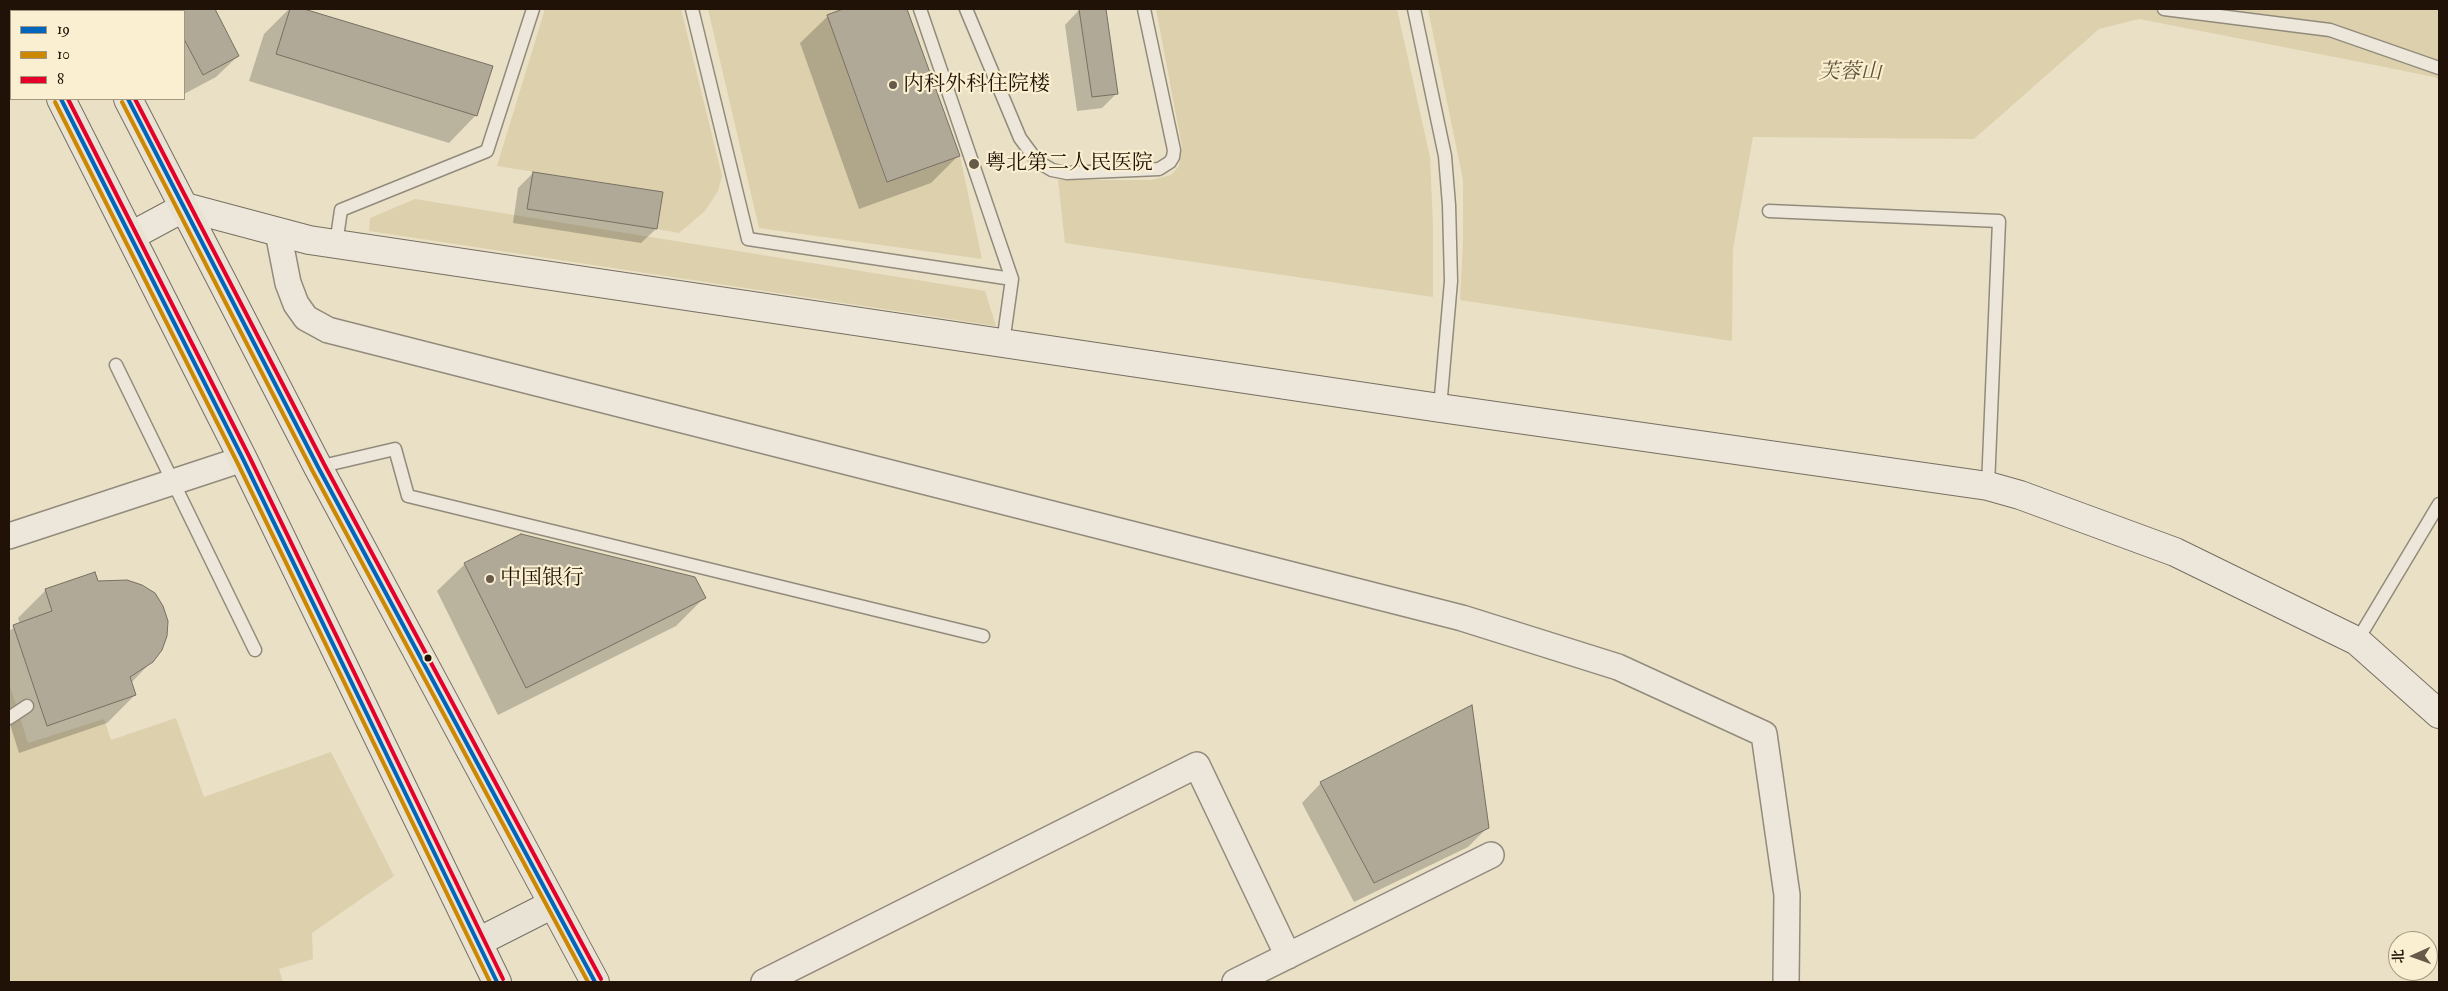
<!DOCTYPE html>
<html>
<head>
<meta charset="utf-8">
<style>
	body { margin:0 }
	#map { position:relative; width:2448px; height:991px; overflow:hidden; background:#e9e0c6; font-family:"IM FELL Double Pica","Noto Serif SC",serif }
	canvas { display:block }
	.frame { position:absolute; inset:0; border:10px solid #211207; pointer-events:none }
	.legend { position:absolute; left:10px; top:10px; width:175px; height:90px; box-sizing:border-box; background:#faefd0; border:1px solid #a39780; margin:0; padding:6px 9px; list-style:none; font-size:15px; color:#211207 }
	.legend li { display:flex; align-items:center; gap:10px; height:25px }
	.legend b { width:25px; border:1px solid #a39780 }
	.north { position:absolute; left:2388px; top:931px; width:50px; height:50px; box-sizing:border-box; background:#faefd0; border:1px solid #a39780; border-radius:50%; rotate:268deg; font-size:14px; font-weight:700; line-height:20px; text-align:center; color:#211207 }
	.north::after { content:''; display:block; margin:auto; width:18px; height:22px; background:#675a4a; clip-path:polygon(50% 0,100% 100%,50% 72%,0 100%) }
</style>
</head>
<body>
<div id="map">
<canvas width="2448" height="991"></canvas>
<div class="frame"></div>
<ul class="legend">
<li><b style="height:6px;background:#0065bd"></b>19</li>
<li><b style="height:6px;background:#cc8801"></b>10</li>
<li><b style="height:6px;background:#e4002b"></b>8</li>
</ul>
<div class="north">北</div>
</div>
<script>
const ctx = document.querySelector('canvas').getContext('2d');
ctx.lineJoin = 'round';
function fillPath(path, color) { ctx.fillStyle = color; ctx.fill(path, 'evenodd'); }
const shape = rows => new Path2D(rows.map(r => 'M' + r).join(''));
function stroke(path, color, width, dash) { ctx.strokeStyle = color; ctx.lineWidth = width; ctx.lineCap = dash ? 'butt' : 'round'; ctx.setLineDash(dash || []); ctx.stroke(path); }
function drawText(font, color, halo, rows, align = 'center') {
  ctx.font = font + ' "IM FELL Double Pica","Noto Serif SC",serif'; ctx.lineWidth = 4.5; ctx.setLineDash([]); ctx.textBaseline = 'middle'; ctx.strokeStyle = halo; ctx.fillStyle = color; for (const [text, x, y, turn = 0] of rows) {
    ctx.save(); ctx.translate(x, y); ctx.rotate((+turn || 0) * Math.PI / 180); ctx.textAlign = isNaN(turn) ? turn : align; if (halo) ctx.strokeText(text, 0, 0); ctx.fillText(text, 0, 0); ctx.restore();
  }
}
fillPath(shape([
	[545,9,681,9,722,176,718,191,705,211,679,233,657,229,663,192,497,166],
	[708,9,843,9,827,15,886,182,960,156,982,259,759,228],
	[1156,9,1397,9,1430,157,1433,225,1433,297,1065,243,1058,180,1151,180,1171,175,1179,166,1182,147],
	[1428,9,2439,9,2439,80,2434,77,2350,60,2139,19,2099,29,1974,139,1753,137,1733,249,1732,341,1460,300,1463,242,1463,180],
	[415,199,985,291,996,326,369,231,370,218],
	[9,683,28,743,104,719,111,740,176,718,204,797,331,752,394,876,312,933,313,959,279,969,283,982,9,982]
]), '#ddd0ad');
fillPath(shape([
	[136,9,213,9,238,56,216,77,184,94,184,11,137,11],
	[289,9,300,9,491,67,476,115,449,143,249,81,264,34],
	[847,9,906,9,959,155,931,183,859,209,800,43,828,16],
	[1105,9,1117,93,1102,108,1077,111,1065,25,1079,10],
	[533,173,656,229,641,243,513,223,518,188],
	[465,564,704,598,676,626,498,715,437,591],
	[97,582,152,661,131,683,135,695,107,723,19,753,9,721,9,631,20,624,18,618,46,590],
	[1321,783,1488,827,1468,847,1354,902,1302,803]
]), '#0003');
const building = shape([
	[184,9,215,9,239,56,203,75,184,39,184,9],
	[290,9,304,9,493,66,477,116,276,54,290,9],
	[843,9,907,9,960,156,887,182,827,15,843,9],
	[1079,9,1106,9,1118,94,1092,97,1079,9],
	[533,172,663,192,657,229,527,209,533,172],
	[521,534,695,577,706,598,526,688,464,563,521,534],
	[95,572,98,581,127,580,142,585,155,593,163,606,168,621,167,636,162,650,153,662,130,677,136,695,47,726,13,625,52,611,45,589,95,572],
	[1472,705,1489,828,1374,883,1320,782,1472,705]
]);
fillPath(building, '#b0a998');
stroke(building, '#776f61', 1);
const lane = shape([
	[136,9,137,11],
	[692,9,748,239,1012,279],
	[920,9,1012,279,1003,343],
	[966,9,1020,138,1037,161,1052,170,1067,173,1159,169,1170,162,1173,157,1174,150,1144,9],
	[1414,9,1445,156,1449,205,1451,281,1440,408],
	[2164,9,2330,30,2439,68],
	[1769,211,1999,221,1988,486],
	[336,244,341,210,487,151,533,9],
	[116,365,255,650],
	[318,467,395,449,408,496,983,636],
	[2357,641,2439,504],
	[9,718,27,706]
]);
const street = shape([
	[278,232,288,283,296,304,306,318,328,330,1462,618,1618,667,1764,734,1787,895,1786,982],
	[9,536,243,459],
	[764,982,1197,765,1288,956],
	[1235,982,1491,855]
]);
const secondary = shape([
	[131,236,185,207,309,240,1440,408,1988,486,2020,495,2175,552,2357,641,2439,714]
]);
const highway = shape([
	[14,9,16,11],
	[81,9,83,11],
	[61,99,243,459,497,982],
	[128,99,318,467,595,982],
	[478,942,553,904]
]);
stroke(lane, '#928b7c', 15);
stroke(street, '#928b7c', 28);
stroke(secondary, '#776f61', 30);
stroke(highway, '#776f61', 30);
stroke(lane, '#ece7da', 12);
stroke(street, '#ece7da', 25);
stroke(secondary, '#ece7da', 28);
stroke(highway, '#e8e3d4', 28);
stroke(shape([
	[61,99,243,459,497,982],
	[128,99,318,467,595,982]
]), '#0065bd', 4);
stroke(shape([
	[55,102,237,462,490,982],
	[122,102,312,470,588,982]
]), '#cc8801', 4);
stroke(shape([
	[68,99,249,456,503,979],
	[135,99,324,464,601,979]
]), '#e4002b', 4);
for (const [x, y, r, color] of [
	[893,85,5,"#675a4a"],
	[974,164,6,"#675a4a"],
	[490,579,5,"#675a4a"],
	[428,658,4.5,"#211207"]
]) { const dot = new Path2D(); dot.arc(x, y, r, 0, 2 * Math.PI); ctx.fillStyle = color; ctx.fill(dot); stroke(dot, '#faefd0', 2); }
drawText('italic 21px', '#5f503a', '#faefd0', [
	["芙蓉山",1850,73]
]);
drawText('21px', '#211207', '#faefd0', [
	["内科外科住院楼",903,85],
	["粤北第二人民医院",985,164],
	["中国银行",500,579]
], 'left');
</script>
</body>
</html>
